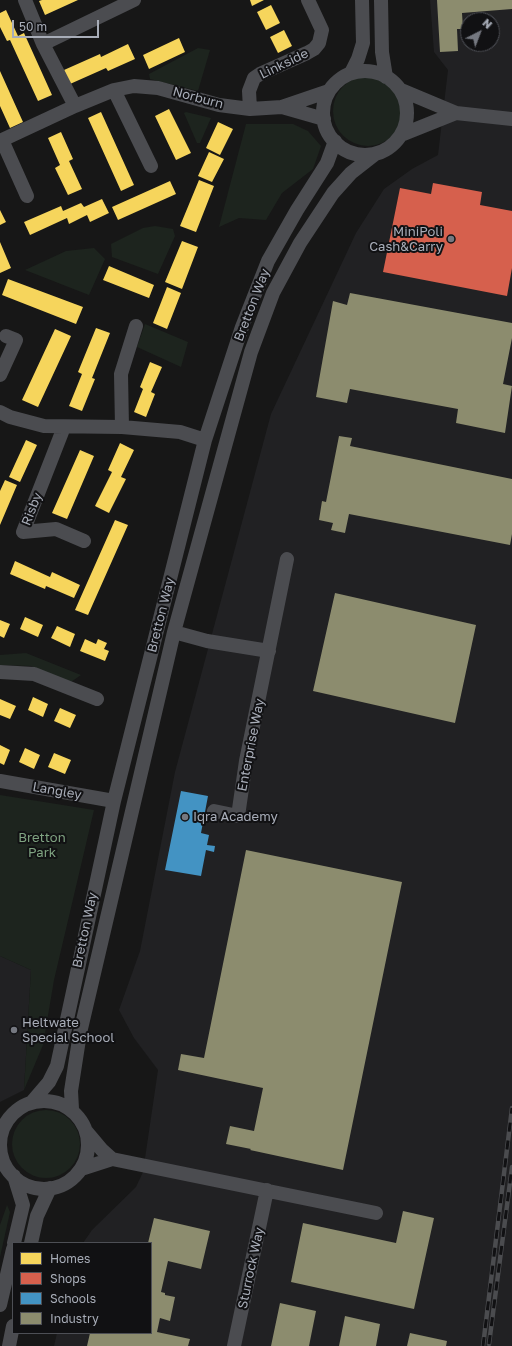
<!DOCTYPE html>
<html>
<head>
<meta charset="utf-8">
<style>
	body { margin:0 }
	#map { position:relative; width:512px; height:1346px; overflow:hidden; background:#171717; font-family:"Golos Text",sans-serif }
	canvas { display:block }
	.legend { position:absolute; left:12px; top:1242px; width:140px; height:92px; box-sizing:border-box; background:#111113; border:1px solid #4d4f55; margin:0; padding:5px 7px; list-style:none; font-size:12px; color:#a8adb8 }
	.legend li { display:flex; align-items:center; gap:8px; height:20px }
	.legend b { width:20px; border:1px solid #4d4f55 }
	.north { position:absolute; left:460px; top:12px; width:40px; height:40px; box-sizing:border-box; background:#111113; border:1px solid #4d4f55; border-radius:50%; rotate:42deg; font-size:11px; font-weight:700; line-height:16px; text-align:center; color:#a8adb8 }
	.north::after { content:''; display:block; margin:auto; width:14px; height:18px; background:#757880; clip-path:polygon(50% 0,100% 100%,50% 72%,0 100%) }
	.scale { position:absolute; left:12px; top:20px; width:87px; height:18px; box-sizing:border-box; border:2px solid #a8adb8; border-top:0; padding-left:5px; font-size:12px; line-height:14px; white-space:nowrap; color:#a8adb8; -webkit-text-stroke:3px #111113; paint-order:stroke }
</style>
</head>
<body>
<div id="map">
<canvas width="512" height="1346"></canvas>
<ul class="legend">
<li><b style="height:11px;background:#f6d55c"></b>Homes</li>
<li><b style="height:11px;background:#d6604d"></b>Shops</li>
<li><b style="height:11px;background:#4393c3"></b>Schools</li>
<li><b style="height:11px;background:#8c8c6e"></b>Industry</li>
</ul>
<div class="north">N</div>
<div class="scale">50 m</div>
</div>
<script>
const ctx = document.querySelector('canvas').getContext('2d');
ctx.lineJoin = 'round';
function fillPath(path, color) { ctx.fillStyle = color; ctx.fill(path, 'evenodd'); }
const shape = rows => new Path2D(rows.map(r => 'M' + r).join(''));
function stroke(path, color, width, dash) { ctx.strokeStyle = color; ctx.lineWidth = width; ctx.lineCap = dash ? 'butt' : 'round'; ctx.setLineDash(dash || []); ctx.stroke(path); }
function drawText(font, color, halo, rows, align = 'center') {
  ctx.font = font + ' "Golos Text",sans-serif'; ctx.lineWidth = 4; ctx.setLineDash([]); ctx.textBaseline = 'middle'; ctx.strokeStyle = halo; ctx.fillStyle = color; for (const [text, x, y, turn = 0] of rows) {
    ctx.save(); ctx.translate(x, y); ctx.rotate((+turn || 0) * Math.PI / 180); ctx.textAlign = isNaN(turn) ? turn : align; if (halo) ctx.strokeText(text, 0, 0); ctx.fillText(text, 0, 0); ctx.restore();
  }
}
fillPath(shape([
	[430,0,512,0,512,1346,54,1346,57,1333,151,1333,151,1243,83,1243,92,1230,136,1187,143,1172,158,1070,134,1038,119,1010,140,951,175,772,271,414,356,233,384,189,412,169,438,155,448,70,434,52],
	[468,20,492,20,492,44,468,44],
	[0,956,31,970,24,1090,0,1102]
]), '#212123');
fillPath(shape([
	[198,48,210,50,198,91,150,79,149,74],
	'333 111a35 35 0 1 1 70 0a35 35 0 1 1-70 0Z',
	[186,112,211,118,200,143,197,143,184,113],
	[246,124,293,124,308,131,321,146,313,169,282,193,266,220,239,218,219,227],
	[155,226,173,229,175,236,158,274,112,257,111,244,143,228],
	[94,248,105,259,89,295,25,270,66,251],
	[145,324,188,342,181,367,137,347],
	[26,653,81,675,71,682,31,666,0,665,0,655],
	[0,795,94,810,54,980,43,1045,24,1090,31,970,0,956],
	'12 1144a34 34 0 1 1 68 0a34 34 0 1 1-68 0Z',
	[7,1205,10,1212,0,1257,0,1225]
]), '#1d241e');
fillPath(shape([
	[42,0,78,0,45,15,39,1],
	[250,0,264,0,252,6],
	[271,5,280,23,266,30,257,12],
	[6,10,18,36,24,33,52,95,38,101,10,40,7,41,0,27,0,13],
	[284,30,292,46,278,53,270,37],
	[179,38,185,52,149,69,143,55],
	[128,44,135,59,108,71,106,68,70,84,64,70,100,54,101,57],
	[0,71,23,122,10,128,0,106],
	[169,109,191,153,176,160,155,116],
	[101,112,134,185,121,191,88,118],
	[218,122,233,129,220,155,206,148],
	[61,132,73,159,69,161,82,189,68,195,55,168,60,165,48,138],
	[209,152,224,159,212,182,198,176],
	[199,180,214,186,196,232,180,226],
	[170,181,176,194,118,220,112,207],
	[102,199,109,213,90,222,87,215,69,224,67,218,30,235,24,222,61,206,63,211,81,203,84,207],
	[0,210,6,222,0,225],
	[182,241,198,247,182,289,165,282],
	[0,242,11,268,0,273],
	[109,266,154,285,149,298,103,280],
	[8,279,83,307,76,324,2,295],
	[167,287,181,293,167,329,153,323],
	[96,328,110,333,92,378,95,379,82,411,69,406,82,374,78,372],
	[55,329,71,336,38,407,22,400],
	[150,362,162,367,151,392,155,394,146,417,134,412,143,389,140,387],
	[26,440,37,445,20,482,9,477],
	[120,443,134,450,121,477,126,479,109,513,95,506,112,472,108,470],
	[80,450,94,456,67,519,52,513],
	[5,480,17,485,0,525,0,491],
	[115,520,128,525,88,615,75,610],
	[15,561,50,577,52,572,80,585,74,598,46,586,45,589,10,574],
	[25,617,43,625,38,637,20,629],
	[0,620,10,624,4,638,0,636],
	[57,626,75,634,70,647,51,638],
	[85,639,96,644,98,639,107,643,104,649,109,651,105,661,80,651],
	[33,697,48,704,43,717,28,710],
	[0,699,16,706,10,719,0,715],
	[60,708,76,715,70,728,54,721],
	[0,745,10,750,4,765,0,763],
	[25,748,40,755,34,769,19,762],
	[54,753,71,760,65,774,48,767]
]), '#f6d55c');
fillPath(shape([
	[433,183,482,192,480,205,512,211,512,268,507,296,383,272,400,188,431,194]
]), '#d6604d');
fillPath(shape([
	[181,791,208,796,201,833,209,835,207,845,215,846,214,852,206,850,201,876,165,870]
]), '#4393c3');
fillPath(shape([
	[437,0,512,0,512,9,462,13,463,29,457,29,458,51,440,52],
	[350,293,512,323,512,338,503,384,512,386,505,433,456,423,458,409,350,389,347,403,316,397,333,301,347,305],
	[339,436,352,438,350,446,512,479,512,534,510,545,349,514,345,533,331,530,333,523,319,520,322,501,326,502],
	[335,593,476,625,455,723,313,691],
	[246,850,402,882,343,1170,250,1150,251,1149,226,1144,230,1126,254,1131,263,1088,178,1070,181,1054,204,1058],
	[403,1211,434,1218,414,1309,291,1282,303,1223,396,1243],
	[154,1218,210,1231,201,1269,168,1261,161,1292,165,1293,165,1295,175,1297,170,1321,160,1318,157,1332,190,1339,188,1346,87,1346,90,1333,151,1333,151,1243,148,1243],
	[280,1303,316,1311,309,1346,271,1346],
	[345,1316,380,1324,376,1346,339,1346],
	[410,1333,447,1341,446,1346,407,1346]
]), '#8c8c6e');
stroke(shape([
	[25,0,43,44,75,106],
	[381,0,382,52,386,77],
	[43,44,134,0],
	'323 113a42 42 0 1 1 84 0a42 42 0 1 1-84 0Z',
	[351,73,358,59,363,43,362,0],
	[114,90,151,166],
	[401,90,456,113,512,119],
	[282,107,324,119],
	[250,109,249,91,254,78,260,74,307,53,314,49,319,43,322,30,308,0],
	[401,135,456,113],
	[2,140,27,196],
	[0,141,75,106,114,90,134,86,158,88,219,105,250,109,282,107,329,91],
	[0,375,16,340,6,336],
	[0,412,10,417,44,426,122,427,180,432,205,440],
	[64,427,23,532,56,529,84,541],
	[122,427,121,374,136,326],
	[174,632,207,641,269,651],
	[0,672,34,674,97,699],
	[0,781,114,801],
	[214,811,238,816,246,761,287,559],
	'0 1145a44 44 0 1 1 88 0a44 44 0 1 1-88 0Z',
	[31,1103,49,1082,57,1066,114,801,205,440,242,327,268,261,297,210,327,163,335,141],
	[72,1109,71,1091,80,1033,174,632,251,352,273,293,300,243,333,193,351,173,374,155],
	[86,1131,102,1150,112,1159,376,1213],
	[81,1169,112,1159],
	[14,1176,23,1205,14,1243],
	[31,1243,37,1216,50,1188],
	[0,1305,13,1249],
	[9,1346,13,1326],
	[234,1346,267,1190]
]), '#4b4c50', 14);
const rail = shape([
	[489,1344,512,1167],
	[483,1346,512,1108]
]);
stroke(rail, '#4b4c4f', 4.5);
stroke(rail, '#111113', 3, [9]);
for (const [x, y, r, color] of [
	[451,239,4,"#757880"],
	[185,817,4,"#757880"],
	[14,1030,4,"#757880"]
]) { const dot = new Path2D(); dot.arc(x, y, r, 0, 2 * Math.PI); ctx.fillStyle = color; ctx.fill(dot); stroke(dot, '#111113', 1.5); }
drawText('13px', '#a8adb8', '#111113', [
	["Linkside",284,64,-26],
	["Norburn",198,98,15],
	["Bretton Way",252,305,-69],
	["Risby",32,509,-68],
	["Bretton Way",161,615,-76],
	["Enterprise Way",251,745,-79],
	["Langley",57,791,10],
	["Bretton Way",85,930,-78],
	["Sturrock Way",251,1268,-78]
]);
drawText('13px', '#a8adb8', '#111113', [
	["MiniPoli",443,232,"right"],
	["Cash&Carry",443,247,"right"],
	["Iqra Academy",193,817],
	["Heltwate",22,1023],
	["Special School",22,1038]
], 'left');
drawText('13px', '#7fa381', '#111113', [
	["Bretton",42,838],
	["Park",42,853]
]);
</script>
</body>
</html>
